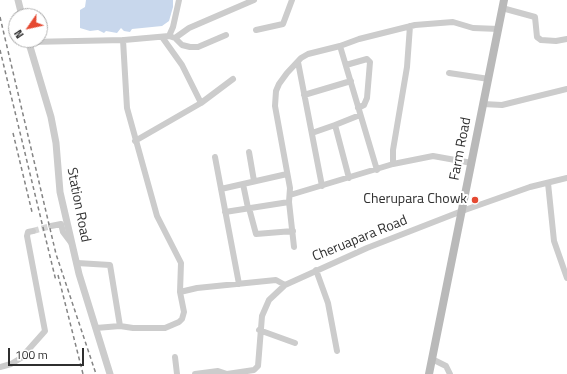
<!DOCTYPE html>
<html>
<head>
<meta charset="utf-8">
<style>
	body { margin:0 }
	#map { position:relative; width:567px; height:374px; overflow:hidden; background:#fff; font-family:"Titillium Web",sans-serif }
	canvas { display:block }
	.north { position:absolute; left:8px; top:8px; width:40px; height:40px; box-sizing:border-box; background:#fff; border:1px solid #acacac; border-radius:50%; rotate:236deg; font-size:11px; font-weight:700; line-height:16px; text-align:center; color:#2f2f2f }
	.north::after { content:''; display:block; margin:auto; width:14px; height:18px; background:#e54931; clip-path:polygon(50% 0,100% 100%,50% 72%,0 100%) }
	.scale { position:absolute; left:8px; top:348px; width:76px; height:18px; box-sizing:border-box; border:2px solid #2f2f2f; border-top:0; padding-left:5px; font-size:12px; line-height:14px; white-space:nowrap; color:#2f2f2f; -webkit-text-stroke:3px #fff; paint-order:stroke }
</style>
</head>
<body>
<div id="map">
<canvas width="567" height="374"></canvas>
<div class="north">N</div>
<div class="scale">100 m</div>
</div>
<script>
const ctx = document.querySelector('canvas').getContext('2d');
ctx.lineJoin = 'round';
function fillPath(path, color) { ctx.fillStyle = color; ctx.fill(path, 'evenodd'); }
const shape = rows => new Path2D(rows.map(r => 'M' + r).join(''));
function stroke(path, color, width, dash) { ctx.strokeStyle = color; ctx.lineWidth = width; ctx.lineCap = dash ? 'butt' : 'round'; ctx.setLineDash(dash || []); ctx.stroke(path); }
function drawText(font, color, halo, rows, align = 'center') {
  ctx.font = font + ' "Titillium Web",sans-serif'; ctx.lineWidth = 4; ctx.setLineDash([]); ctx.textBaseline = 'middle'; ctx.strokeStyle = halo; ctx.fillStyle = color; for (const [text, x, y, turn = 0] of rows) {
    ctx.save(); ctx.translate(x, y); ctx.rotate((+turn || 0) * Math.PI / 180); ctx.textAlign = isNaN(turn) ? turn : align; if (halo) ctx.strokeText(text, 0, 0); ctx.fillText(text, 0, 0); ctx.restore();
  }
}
fillPath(shape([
	[86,0,173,0,173,7,169,21,162,26,132,29,130,32,124,31,121,28,117,33,106,31,104,33,98,30,90,31,80,28,80,10,85,7]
]), '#c8d7ec');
stroke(shape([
	[33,231,51,226]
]), '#d5d5d5', 6, [6, 3]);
stroke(shape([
	[502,8,535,17,537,37,541,40,556,41,567,39],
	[256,30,283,24,292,0],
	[169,36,173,27,179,0],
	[162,37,182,65,201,103],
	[175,38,189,28,254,0],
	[29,42,124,40,169,36,175,38,182,45,190,47,198,47,226,35],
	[340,46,377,170],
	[298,62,322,186],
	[346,65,367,59,370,62,367,98,364,105,358,108],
	[449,73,489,79],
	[304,95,351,81],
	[483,104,502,105,567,89],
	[312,133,335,125],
	[135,141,201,103,233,79],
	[249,152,254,181],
	[215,157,239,284],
	[393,164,393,150,407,67,410,26],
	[349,178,335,125,360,115],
	[548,183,554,241,567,278],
	[243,184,248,208],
	[221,189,287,174],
	[290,195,393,164,433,156,472,163],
	[289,202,294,247],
	[249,208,256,234,293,231],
	[225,212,289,202,290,188,275,106,276,91,279,84,287,73,301,58,308,54,340,46,359,39,415,25,453,22,473,28,499,29],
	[51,226,61,224,63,232,72,244],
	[77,263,110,265,120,326],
	[316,270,328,303,337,351],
	[180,292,197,288,276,280,285,285],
	[96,328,120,326,133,328,165,328,179,322,182,319,184,312,180,292,181,263,157,216,127,108,123,40],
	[259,330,295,343],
	[175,357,177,374],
	[432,359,446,366,450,374],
	[0,367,11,364,21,358,45,331,27,236,28,232,33,231],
	[195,374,218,371,227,374,254,370,258,366,262,316,269,300,285,285,367,248,462,211,530,187,567,178]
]), '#ccc', 6);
stroke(shape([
	[18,0,22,16],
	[28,40,51,117,56,143,60,192,79,274,110,374]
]), '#ccc', 7);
stroke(shape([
	[429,374,504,0]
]), '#b9b9b9', 8);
stroke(shape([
	[0,17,56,254,96,374],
	[0,50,56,281],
	[13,133,32,212],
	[58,275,83,374]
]), '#848484', 1.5, [4, 3]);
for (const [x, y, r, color] of [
	[475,200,4,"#e54931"]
]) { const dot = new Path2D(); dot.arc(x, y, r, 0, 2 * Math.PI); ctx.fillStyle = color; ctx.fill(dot); stroke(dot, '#fff', 1.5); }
drawText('14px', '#2f2f2f', '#fff', [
	["Farm Road",461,149,-79],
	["Station Road",78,205,79],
	["Cheruapara Road",360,239,-22]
]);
drawText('14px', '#2f2f2f', '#fff', [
	["Cherupara Chowk",467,200]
], 'right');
</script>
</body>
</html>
